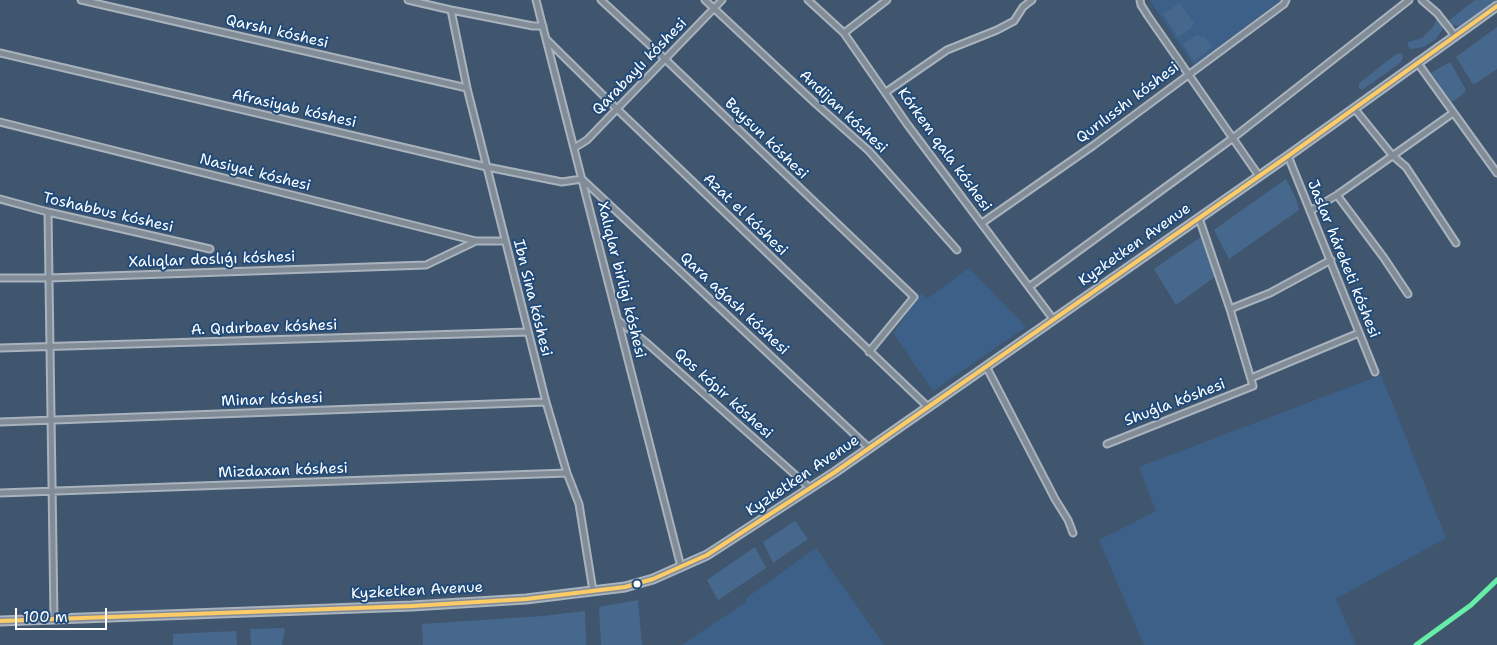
<!DOCTYPE html>
<html>
<head>
<meta charset="utf-8">
<style>
	body { margin:0 }
	#map { position:relative; width:1497px; height:645px; overflow:hidden; background:#40566e; font-family:"Shantell Sans",sans-serif }
	canvas { display:block }
	.scale { position:absolute; left:15px; top:608px; width:92px; height:22px; box-sizing:border-box; border:2px solid #fff; border-top:0; padding-left:6px; font-size:15px; line-height:18px; white-space:nowrap; color:#fff; -webkit-text-stroke:4px #1f4a7a; paint-order:stroke }
</style>
</head>
<body>
<div id="map">
<canvas width="1497" height="645"></canvas>
<div class="scale">100 m</div>
</div>
<script>
const ctx = document.querySelector('canvas').getContext('2d');
ctx.lineJoin = 'round';
function fillPath(path, color) { ctx.fillStyle = color; ctx.fill(path, 'evenodd'); }
const shape = rows => new Path2D(rows.map(r => 'M' + r).join(''));
function stroke(path, color, width, dash) { ctx.strokeStyle = color; ctx.lineWidth = width; ctx.lineCap = dash ? 'butt' : 'round'; ctx.setLineDash(dash || []); ctx.stroke(path); }
function drawText(font, color, halo, rows, align = 'center') {
  ctx.font = font + ' "Shantell Sans",sans-serif'; ctx.lineWidth = 4; ctx.setLineDash([]); ctx.textBaseline = 'middle'; ctx.strokeStyle = halo; ctx.fillStyle = color; for (const [text, x, y, turn = 0] of rows) {
    ctx.save(); ctx.translate(x, y); ctx.rotate((+turn || 0) * Math.PI / 180); ctx.textAlign = isNaN(turn) ? turn : align; if (halo) ctx.strokeText(text, 0, 0); ctx.fillText(text, 0, 0); ctx.restore();
  }
}
fillPath(shape([
	[1152,0,1281,0,1194,65,1150,1],
	[969,268,1026,327,933,391,893,333,921,294,928,298],
	[1381,375,1446,538,1336,599,1356,645,1144,645,1099,540,1156,511,1139,467],
	[816,548,884,645,682,645,746,602,745,599]
]), '#3c6087');
fillPath(shape([
	[1475,0,1496,0,1459,26,1451,25,1448,22,1449,20],
	[1180,3,1194,23,1192,27,1178,37,1163,14],
	[1437,19,1442,26,1442,30,1436,39,1424,47,1411,49,1408,46,1408,42,1422,38,1433,27],
	[1497,27,1497,69,1475,84,1472,83,1456,57],
	[1196,35,1205,37,1212,47,1194,61,1183,44],
	[1401,53,1403,58,1400,63,1369,85,1362,90,1359,88,1359,84,1363,80,1390,59,1397,54],
	[1450,62,1466,90,1462,95,1452,102,1431,73],
	[1286,179,1296,199,1299,210,1229,259,1214,230],
	[1201,237,1203,238,1216,276,1176,305,1154,269],
	[795,521,808,539,773,563,763,542],
	[755,547,766,568,718,600,707,580],
	[638,600,642,645,601,645,599,607],
	[585,611,586,645,423,645,422,624,543,616],
	[285,628,282,645,251,645,250,629],
	[236,631,237,645,173,645,173,634]
]), '#47688d');
const street = shape([
	[81,0,467,88],
	[408,0,451,10,533,26,543,26],
	[536,0,681,567],
	[601,0,665,59,914,297,869,352],
	[705,0,815,103,869,151,957,250],
	[808,0,844,33,907,124,1053,319],
	[1140,0,1141,5,1148,16,1259,176],
	[1422,0,1437,13,1455,36],
	[451,10,467,88,546,402,567,473,579,504,593,591],
	[844,33,887,0],
	[547,40,617,109,928,407],
	[0,53,487,167,562,182,582,179,869,448],
	[1417,62,1497,173],
	[886,92,947,50,997,30,1014,21,1023,7,1032,0],
	[1354,108,1392,155,1406,167,1456,243],
	[0,122,476,241,505,241],
	[574,148,587,140,722,0],
	[1288,156,1375,372],
	[1337,195,1384,258,1408,294],
	[0,199,48,212,210,249],
	[1310,211,1337,195,1453,113],
	[48,212,54,619],
	[982,223,1094,145,1284,4,1286,0],
	[0,278,49,278,426,265,476,241],
	[1029,287,1233,138,1409,0],
	[1230,309,1270,293,1331,260],
	[619,321,648,344,810,488],
	[0,348,528,332],
	[986,366,1055,499,1068,520,1073,533],
	[1251,378,1359,333],
	[0,422,546,402],
	[1107,444,1253,386,1230,309,1199,218],
	[0,493,567,473]
]);
const secondary = shape([
	[0,621,412,606,526,599,625,587,653,579,707,555,835,472,1288,156,1497,6]
]);
stroke(street, '#a9b3be', 9);
stroke(secondary, '#a9b3be', 11);
stroke(street, '#818c97', 5);
stroke(secondary, '#818c97', 7);
stroke(shape([
	[0,621,412,606,526,599,625,587,653,579,707,555,835,472,1288,156,1497,6]
]), '#fdcc66', 4);
stroke(shape([
	[1416,645,1471,605,1497,580]
]), '#66eda8', 5);
for (const [x, y, r, color] of [
	[637,584,4.5,"#fff"]
]) { const dot = new Path2D(); dot.arc(x, y, r, 0, 2 * Math.PI); ctx.fillStyle = color; ctx.fill(dot); stroke(dot, '#1f4a7a', 2); }
drawText('15px', '#fff', '#1f4a7a', [
	["Qarshı kóshesi",277,32,13],
	["Qarabaylı kóshesi",640,67,-46],
	["Qurılısshı kóshesi",1128,103,-37],
	["Afrasiyab kóshesi",294,109,13],
	["Andijan kóshesi",843,112,43],
	["Baysun kóshesi",766,139,44],
	["Kórkem qala kóshesi",944,150,54],
	["Nasiyat kóshesi",255,173,14],
	["Toshabbus kóshesi",108,213,13],
	["Azat el kóshesi",745,215,44],
	["Kyzketken Avenue",1135,245,-35],
	["Jaslar háreketi kóshesi",1343,259,68],
	["Xalıqlar doslıǵı kóshesi",212,260,-2],
	["Xalıqlar birligi kóshesi",621,280,76],
	["Ibn Sina kóshesi",532,298,76],
	["Qara aǵash kóshesi",734,304,43],
	["A. Qıdırbaev kóshesi",264,328,-2],
	["Qos kópir kóshesi",723,394,42],
	["Minar kóshesi",272,400,-2],
	["Shuǵla kóshesi",1175,403,-21],
	["Mizdaxan kóshesi",283,471,-2],
	["Kyzketken Avenue",803,476,-34],
	["Kyzketken Avenue",417,591,-3]
]);
</script>
</body>
</html>
